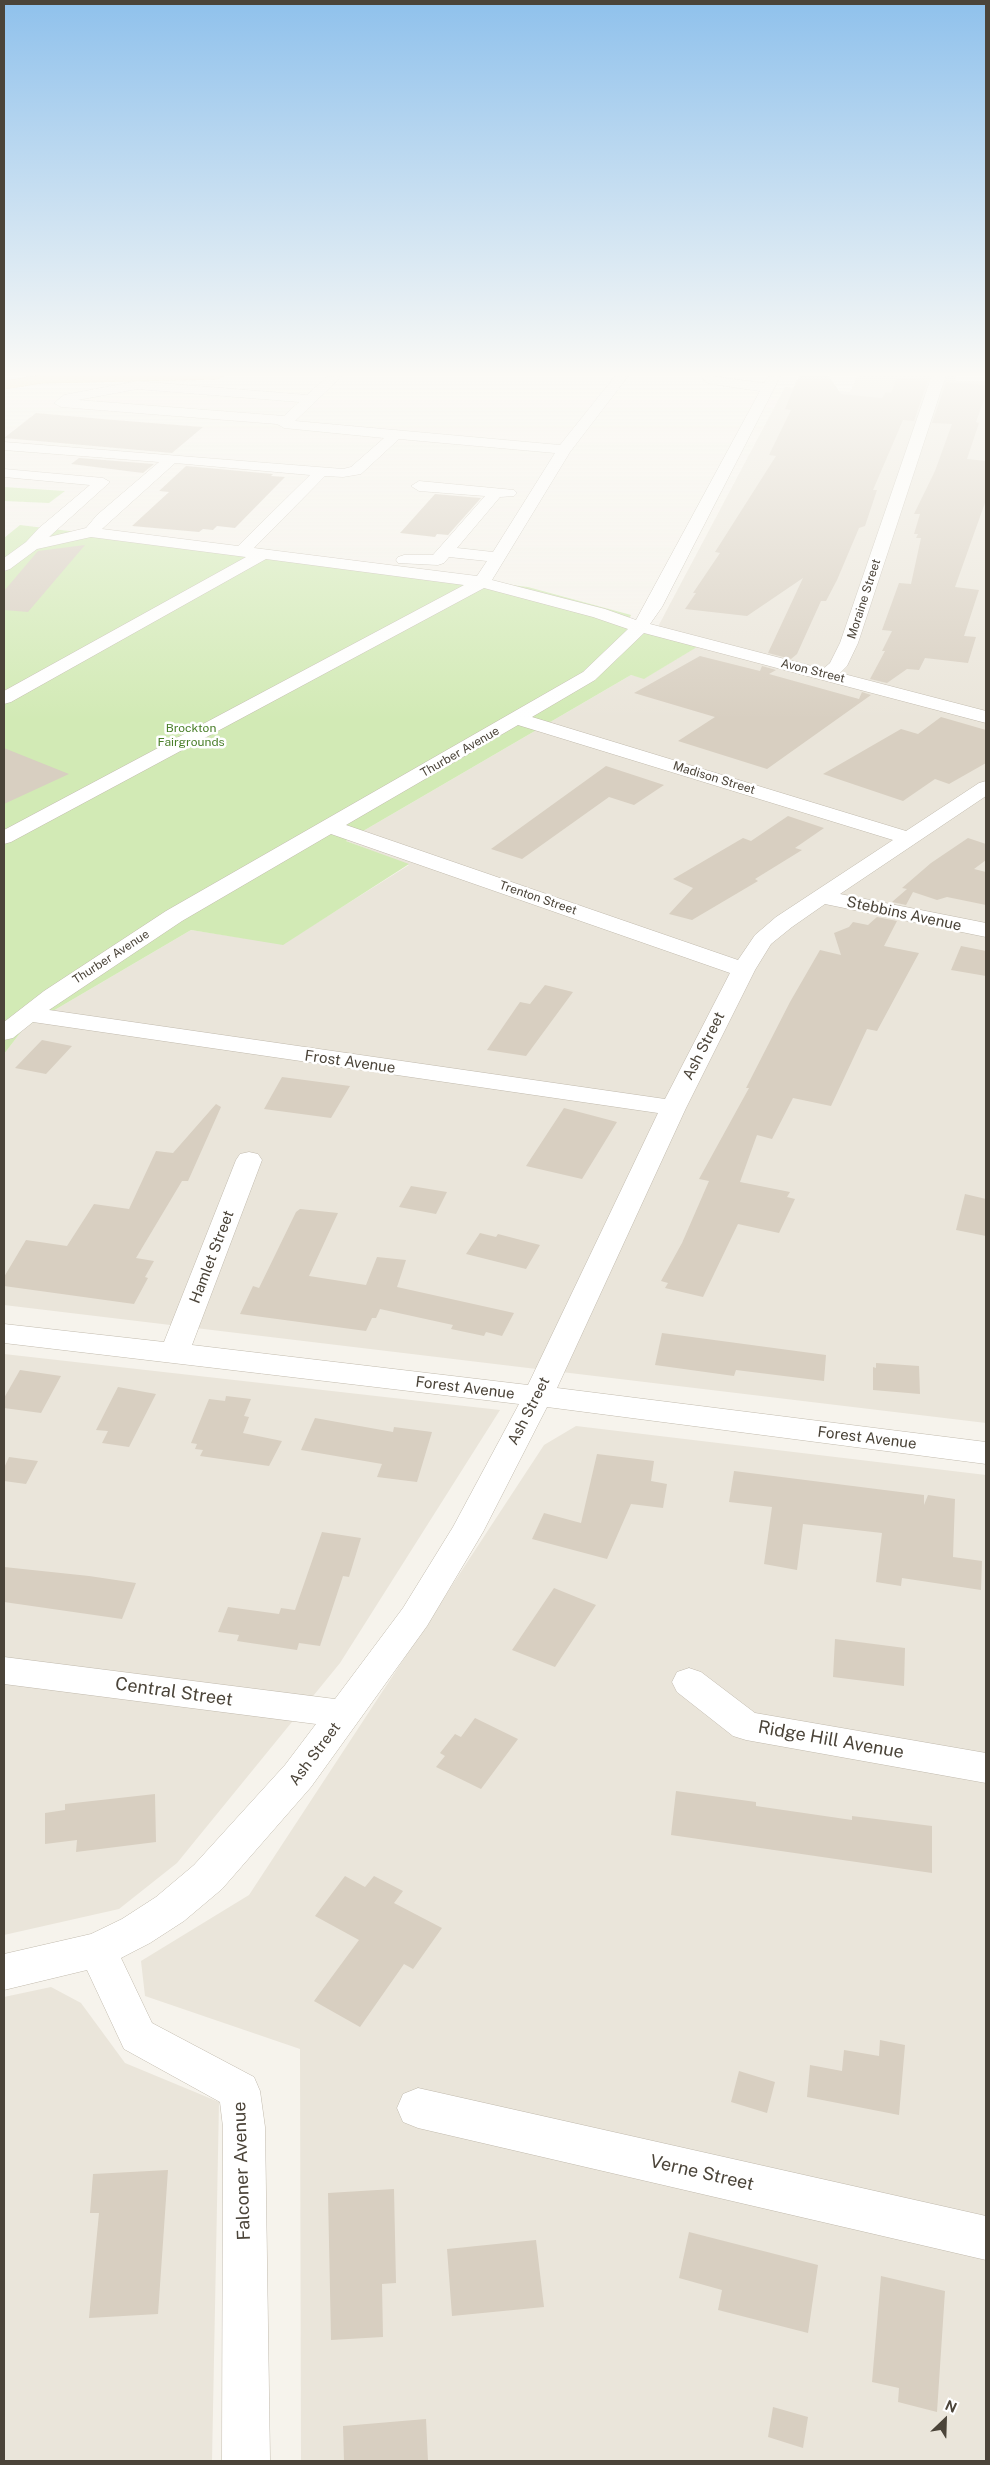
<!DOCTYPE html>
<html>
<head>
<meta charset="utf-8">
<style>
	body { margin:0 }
	#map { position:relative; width:990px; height:2465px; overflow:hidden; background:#f6f3ec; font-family:"Public Sans",sans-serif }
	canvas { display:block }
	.frame { position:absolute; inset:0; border:5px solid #4b4439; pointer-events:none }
	.north { position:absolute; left:920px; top:2395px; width:50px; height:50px; -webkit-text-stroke:4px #fff; paint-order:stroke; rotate:24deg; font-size:14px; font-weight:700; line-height:20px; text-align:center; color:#4b4439 }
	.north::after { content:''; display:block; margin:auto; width:18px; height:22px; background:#4b4439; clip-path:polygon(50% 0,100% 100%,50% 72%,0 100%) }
</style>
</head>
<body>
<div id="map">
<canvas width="990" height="2465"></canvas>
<div class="frame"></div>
<div class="north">N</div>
</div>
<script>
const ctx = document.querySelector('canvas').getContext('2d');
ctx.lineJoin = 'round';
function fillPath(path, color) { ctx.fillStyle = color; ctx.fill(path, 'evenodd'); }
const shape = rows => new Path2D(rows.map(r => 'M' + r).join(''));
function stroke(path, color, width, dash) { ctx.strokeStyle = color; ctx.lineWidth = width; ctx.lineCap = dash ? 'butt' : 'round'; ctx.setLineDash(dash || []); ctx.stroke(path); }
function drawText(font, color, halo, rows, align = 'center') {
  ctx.font = font + ' "Public Sans",sans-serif'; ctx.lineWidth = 5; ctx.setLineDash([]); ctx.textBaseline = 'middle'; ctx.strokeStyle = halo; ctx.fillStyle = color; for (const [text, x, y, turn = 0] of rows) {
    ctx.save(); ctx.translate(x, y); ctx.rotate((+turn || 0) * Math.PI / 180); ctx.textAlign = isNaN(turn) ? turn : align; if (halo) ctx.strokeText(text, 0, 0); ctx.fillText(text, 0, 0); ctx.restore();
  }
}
fillPath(shape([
	[858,375,956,375,955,381,986,381,986,1423,4,1305,4,1054,24,1028,191,930,283,944,409,865,346,841,631,675,645,678,696,647,653,636,785,387,850,392],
	[4,1354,500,1410,340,1663,177,1863,119,1909,4,1935],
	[576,1426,986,1475,986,2461,301,2461,300,2049,145,1996,141,1961,249,1895,544,1445],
	[51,1987,81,2003,125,2063,219,2102,212,2461,4,2461,4,1997]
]), '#eae5da');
fillPath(shape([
	[4,487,65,491,49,503,4,501],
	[20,525,528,587,631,615,625,627,697,647,644,679,631,675,346,841,409,864,283,945,191,930,24,1028,4,1054,4,538]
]), '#d2eab5');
fillPath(shape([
	[799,375,828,375,841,394,882,398,886,392,891,393,897,378,928,380,914,421,903,420,873,490,877,490,865,526,859,528,837,580,826,601,821,601,797,654,791,659,768,653,803,578,747,616,685,609,696,593,693,593,720,553,715,552,776,456,769,455,791,410,785,409],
	[946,382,986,385,986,394,976,422,979,423,967,459,986,461,986,500,955,587,979,590,964,636,976,637,968,663,925,658,919,670,907,669,887,683,870,679,885,651,882,651,892,631,882,630,899,583,911,584,921,538,916,538,918,534,914,534,920,514,914,514,935,471,952,424,932,423],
	[36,413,114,420,203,427,172,453,4,438],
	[79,458,154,464,143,473,71,464],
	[186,466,273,474,271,476,285,477,235,528,217,526,213,530,203,529,199,532,132,526,169,492,159,491],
	[435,494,481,498,448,535,437,534,435,537,400,533],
	[85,545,28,612,4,610,4,591,38,551],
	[700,656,760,671,762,666,776,670,769,674,859,699,862,692,871,695,767,769,678,741,715,717,634,693],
	[941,717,986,730,986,763,949,784,935,779,903,801,823,774,901,729,918,734],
	[4,748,69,774,4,804],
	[606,766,664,785,634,805,609,797,522,859,491,849],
	[788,816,824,828,795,848,802,850,755,879,758,881,692,920,669,914,693,888,673,879,743,838,751,841],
	[968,838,986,844,986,860,974,869,986,872,986,905,947,897,937,900,913,892,906,905,892,902,907,889,902,888,931,863],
	[877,917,897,921,884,946,919,953,877,1031,867,1029,831,1106,793,1098,772,1139,757,1135,740,1182,790,1192,787,1197,795,1199,779,1233,738,1224,703,1297,665,1288,668,1283,661,1281,682,1243,709,1181,699,1179,749,1088,746,1088,790,1002,820,950,841,955,834,933,849,927,853,922,868,925],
	[961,946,986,951,986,976,951,970],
	[545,985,573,992,526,1056,487,1050,520,1002,530,1004],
	[42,1040,72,1046,46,1074,15,1068],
	[282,1077,350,1086,331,1118,264,1109],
	[216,1104,221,1107,188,1181,182,1181,136,1258,154,1261,145,1277,148,1278,134,1304,4,1286,4,1277,26,1240,67,1246,94,1204,129,1209,156,1151,173,1153],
	[564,1108,617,1122,582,1179,526,1166],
	[411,1186,447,1192,436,1214,399,1207],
	[965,1194,986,1199,986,1236,956,1230],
	[300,1209,338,1213,309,1276,366,1285,377,1257,406,1260,397,1287,514,1313,502,1336,486,1332,484,1336,451,1329,453,1325,380,1309,376,1318,372,1318,366,1331,240,1314,253,1286,259,1288,296,1212],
	[480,1233,496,1237,498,1234,540,1245,526,1269,466,1254],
	[662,1333,826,1355,824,1381,736,1370,734,1376,655,1365],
	[876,1363,919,1366,920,1394,873,1390,873,1367,876,1368],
	[20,1370,61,1376,41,1413,4,1408,4,1398],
	[118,1387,156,1394,129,1447,102,1443,108,1431,96,1430],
	[226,1396,251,1399,244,1416,249,1417,243,1433,282,1441,269,1466,200,1456,203,1450,195,1449,197,1444,191,1443,209,1399,225,1401],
	[315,1418,393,1432,394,1427,432,1432,417,1482,377,1477,382,1464,301,1450],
	[597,1454,654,1461,651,1481,667,1484,663,1508,631,1504,607,1559,532,1539,544,1513,581,1523],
	[9,1457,38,1461,26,1484,4,1481,4,1468],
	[734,1471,924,1495,924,1505,928,1495,955,1499,953,1557,982,1561,981,1590,902,1578,901,1586,876,1582,882,1533,803,1524,797,1570,764,1564,772,1507,729,1502],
	[322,1532,361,1538,349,1577,343,1576,320,1646,299,1643,297,1650,237,1641,239,1635,218,1632,228,1607,279,1614,281,1608,295,1610],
	[4,1567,89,1576,136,1583,122,1619,4,1602],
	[554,1588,596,1605,555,1667,512,1650],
	[835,1639,905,1648,904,1686,833,1677],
	[475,1718,518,1739,481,1789,436,1767,445,1756,440,1753,455,1734,461,1737],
	[676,1791,756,1802,756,1806,852,1820,852,1816,932,1826,932,1873,671,1835],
	[155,1794,156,1842,76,1852,77,1840,45,1844,45,1813,65,1810,65,1804],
	[345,1876,365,1887,374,1876,403,1891,394,1903,442,1928,413,1969,404,1964,360,2027,314,2001,359,1940,315,1916],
	[880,2040,905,2045,899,2115,807,2097,810,2065,842,2071,844,2050,879,2056],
	[739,2071,775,2082,767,2113,731,2102],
	[168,2170,158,2314,89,2318,99,2213,90,2213,93,2174],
	[394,2189,396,2283,382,2284,383,2337,331,2340,328,2193],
	[689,2232,818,2265,808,2333,718,2310,722,2290,679,2278],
	[536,2240,544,2307,452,2316,447,2249],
	[881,2276,945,2291,937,2412,898,2402,899,2388,872,2382],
	[773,2407,808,2417,803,2448,768,2437],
	[426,2419,428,2461,344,2461,343,2426]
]), '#d8cfc1');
const minor = shape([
	[329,375,343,375,295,421,560,445,616,375,629,375,570,452,492,580,605,609,636,620,760,391,711,384,705,382,701,375,714,375,718,377,764,383,769,375,781,375,662,607,650,624,823,669,830,663,840,643,932,375,946,375,858,643,847,666,840,673,986,711,986,723,644,633,595,680,532,717,906,831,979,783,986,781,986,796,840,894,986,923,986,937,825,904,792,927,771,944,755,970,686,1108,557,1388,986,1442,986,1464,547,1407,483,1532,427,1626,311,1787,222,1889,184,1921,150,1943,121,1958,152,2023,254,2077,260,2091,265,2127,270,2461,222,2461,223,2127,220,2102,124,2049,87,1970,4,1990,4,1954,91,1934,122,1919,156,1897,194,1865,285,1765,316,1724,4,1684,4,1657,335,1699,403,1608,453,1527,519,1404,4,1343,4,1324,164,1342,236,1160,240,1154,249,1152,258,1154,262,1160,192,1345,528,1385,658,1113,33,1022,13,1038,4,1040,4,1022,44,991,166,911,583,672,628,629,593,617,484,588,11,842,4,844,4,830,464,585,266,559,11,702,4,704,4,691,246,557,91,537,37,549,10,569,4,571,4,558,26,542,39,528,90,485,4,477,4,469,103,478,110,482,49,537,86,528,97,515,159,462,4,450,4,442,343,469,351,467,384,438,284,428,277,424,61,407,54,403,64,395,137,381,307,395,329,375],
	[137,389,299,402,284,416,78,400,137,389],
	[399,439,555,453,493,552,457,548,500,497,514,496,517,493,514,490,419,481,411,486,419,491,485,496,433,555,404,555,398,557,396,560,398,563,438,565,444,563,449,557,487,561,477,576,254,548,325,476,343,477,361,474,399,439],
	[175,463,310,475,238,546,102,529,175,463],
	[518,725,893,840,776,917,755,935,738,960,346,825,518,725],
	[331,834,730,973,665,1099,49,1010,182,921,331,834],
	[689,1668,701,1672,755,1713,986,1753,986,1783,746,1740,733,1736,677,1692,672,1682,677,1672,689,1668],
	[418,2088,986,2216,986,2260,418,2128,403,2122,397,2108,403,2094,418,2088]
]);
const major = shape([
	[42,375,225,375,218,379,42,383,4,389,4,381,42,375]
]);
stroke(minor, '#c2bbae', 1);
stroke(major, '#e6c16a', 1);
fillPath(minor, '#fff');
fillPath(major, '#ffe39c');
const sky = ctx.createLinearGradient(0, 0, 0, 720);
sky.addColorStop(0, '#8fc1ec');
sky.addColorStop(0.52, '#fbfaf6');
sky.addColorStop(1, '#fbfaf600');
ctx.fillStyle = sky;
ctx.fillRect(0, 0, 990, 720);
drawText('12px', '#4b4439', '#fff', [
	["Moraine Street",864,599,-72],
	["Avon Street",813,671,14],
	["Thurber Avenue",460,752,-30],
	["Madison Street",714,778,17],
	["Trenton Street",538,898,19],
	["Thurber Avenue",111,957,-33]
]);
drawText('12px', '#4a7f2a', '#fff', [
	["Brockton",191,728],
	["Fairgrounds",191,742]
]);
drawText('15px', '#4b4439', '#fff', [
	["Stebbins Avenue",904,914,12],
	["Ash Street",704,1046,-63],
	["Frost Avenue",350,1062,8],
	["Hamlet Street",212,1257,-69],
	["Forest Avenue",465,1388,7],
	["Ash Street",529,1411,-63],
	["Forest Avenue",867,1438,7],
	["Ash Street",315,1754,-53]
]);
drawText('18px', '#4b4439', '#fff', [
	["Central Street",174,1692,8],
	["Ridge Hill Avenue",831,1740,10],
	["Falconer Avenue",242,2171,-92],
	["Verne Street",702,2173,13]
]);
</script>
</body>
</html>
